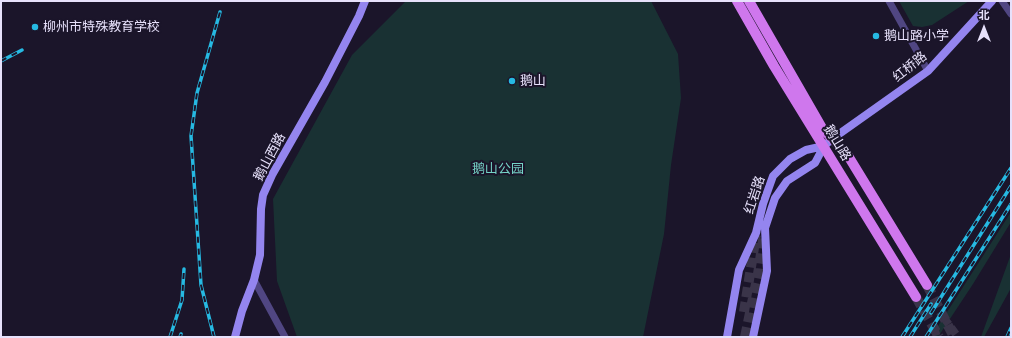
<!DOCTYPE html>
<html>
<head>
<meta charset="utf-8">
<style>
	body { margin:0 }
	#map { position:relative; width:1012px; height:338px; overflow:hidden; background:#1b152a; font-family:Karla,"Noto Sans SC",sans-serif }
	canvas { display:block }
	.frame { position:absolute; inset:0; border:2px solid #e7e1fb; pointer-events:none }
	.north { position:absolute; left:964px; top:8px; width:40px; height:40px; -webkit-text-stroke:3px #1b152a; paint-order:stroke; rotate:0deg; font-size:11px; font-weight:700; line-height:16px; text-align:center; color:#e7e1fb }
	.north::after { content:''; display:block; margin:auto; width:14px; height:18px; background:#e7e1fb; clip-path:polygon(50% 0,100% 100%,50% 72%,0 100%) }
</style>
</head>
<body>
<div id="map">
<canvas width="1012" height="338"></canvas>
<div class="frame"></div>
<div class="north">北</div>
</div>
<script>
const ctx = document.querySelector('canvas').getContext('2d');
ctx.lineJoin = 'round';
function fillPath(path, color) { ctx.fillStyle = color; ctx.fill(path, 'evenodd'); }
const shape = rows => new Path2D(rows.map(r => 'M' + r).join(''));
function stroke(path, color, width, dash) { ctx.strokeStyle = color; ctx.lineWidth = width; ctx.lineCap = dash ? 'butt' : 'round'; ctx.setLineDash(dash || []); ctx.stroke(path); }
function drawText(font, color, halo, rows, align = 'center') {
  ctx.font = font + ' Karla,"Noto Sans SC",sans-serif'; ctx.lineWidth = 4; ctx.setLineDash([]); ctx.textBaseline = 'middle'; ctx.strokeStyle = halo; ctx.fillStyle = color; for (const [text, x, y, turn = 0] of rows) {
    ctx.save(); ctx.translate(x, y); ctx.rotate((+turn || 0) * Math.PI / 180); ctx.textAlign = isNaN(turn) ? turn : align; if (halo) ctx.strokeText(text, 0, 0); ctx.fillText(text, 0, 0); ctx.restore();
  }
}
fillPath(shape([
	[406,1,651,1,678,54,681,98,671,165,664,234,643,337,297,337,277,281,273,199,352,55],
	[899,1,969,1,932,25,922,27,913,26],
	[1011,212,1011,222,973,284,938,337,931,337],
	[1011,254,1011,288,984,337,981,337]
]), '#193133');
stroke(shape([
	[944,318,958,337],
	[934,328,937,337]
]), '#3a3449', 8, [8, 4]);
stroke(shape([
	[927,285,954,337],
	[916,297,939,337],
	[744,312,756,235],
	[745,337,758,274,764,233]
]), '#3a3449', 10, [10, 5]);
stroke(shape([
	[889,1,928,71],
	[1002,1,1011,14],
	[254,280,285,337]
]), '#504682', 7);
stroke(shape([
	[235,337,242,311,254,280,260,255,261,209,263,195,272,175,325,82,359,16,365,1],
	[727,337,739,270,756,233,763,204,773,176,790,159,806,150,824,146],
	[753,337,767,271,765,228,775,198,787,181,815,163,824,146,832,139,928,71,992,1]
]), '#9485ef', 8);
stroke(shape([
	[737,1,774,66,916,297],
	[749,1,822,128,847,154,927,285]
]), '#cf77ed', 10);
const rail = shape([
	[1,61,22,50],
	[931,313,1011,186],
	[170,337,182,300,184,269],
	[180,337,181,334],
	[214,337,201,285,191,136,197,93,220,12],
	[902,337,1011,168],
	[910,337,931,304],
	[926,337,1011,204],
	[1007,337,1011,328]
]);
stroke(rail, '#26b9e2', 3.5);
stroke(rail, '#1b152a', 2, [6]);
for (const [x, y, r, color] of [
	[35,27,4,"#26b9e2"],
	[876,36,4,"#26b9e2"],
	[512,81,4,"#26b9e2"]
]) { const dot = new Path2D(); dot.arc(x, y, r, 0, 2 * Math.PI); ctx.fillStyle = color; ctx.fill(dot); stroke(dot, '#1b152a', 1.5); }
drawText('13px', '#e7e1fb', '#1b152a', [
	["柳州市特殊教育学校",43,27],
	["鹅山路小学",884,36],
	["鹅山",520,81]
], 'left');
drawText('13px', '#e7e1fb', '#1b152a', [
	["红桥路",910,67,-39],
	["鹅山路",837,143,59],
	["鹅山西路",270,157,-62],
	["红岩路",755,195,-72]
]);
drawText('13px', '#75d3c7', '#1b152a', [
	["鹅山公园",498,169]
]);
</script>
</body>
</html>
